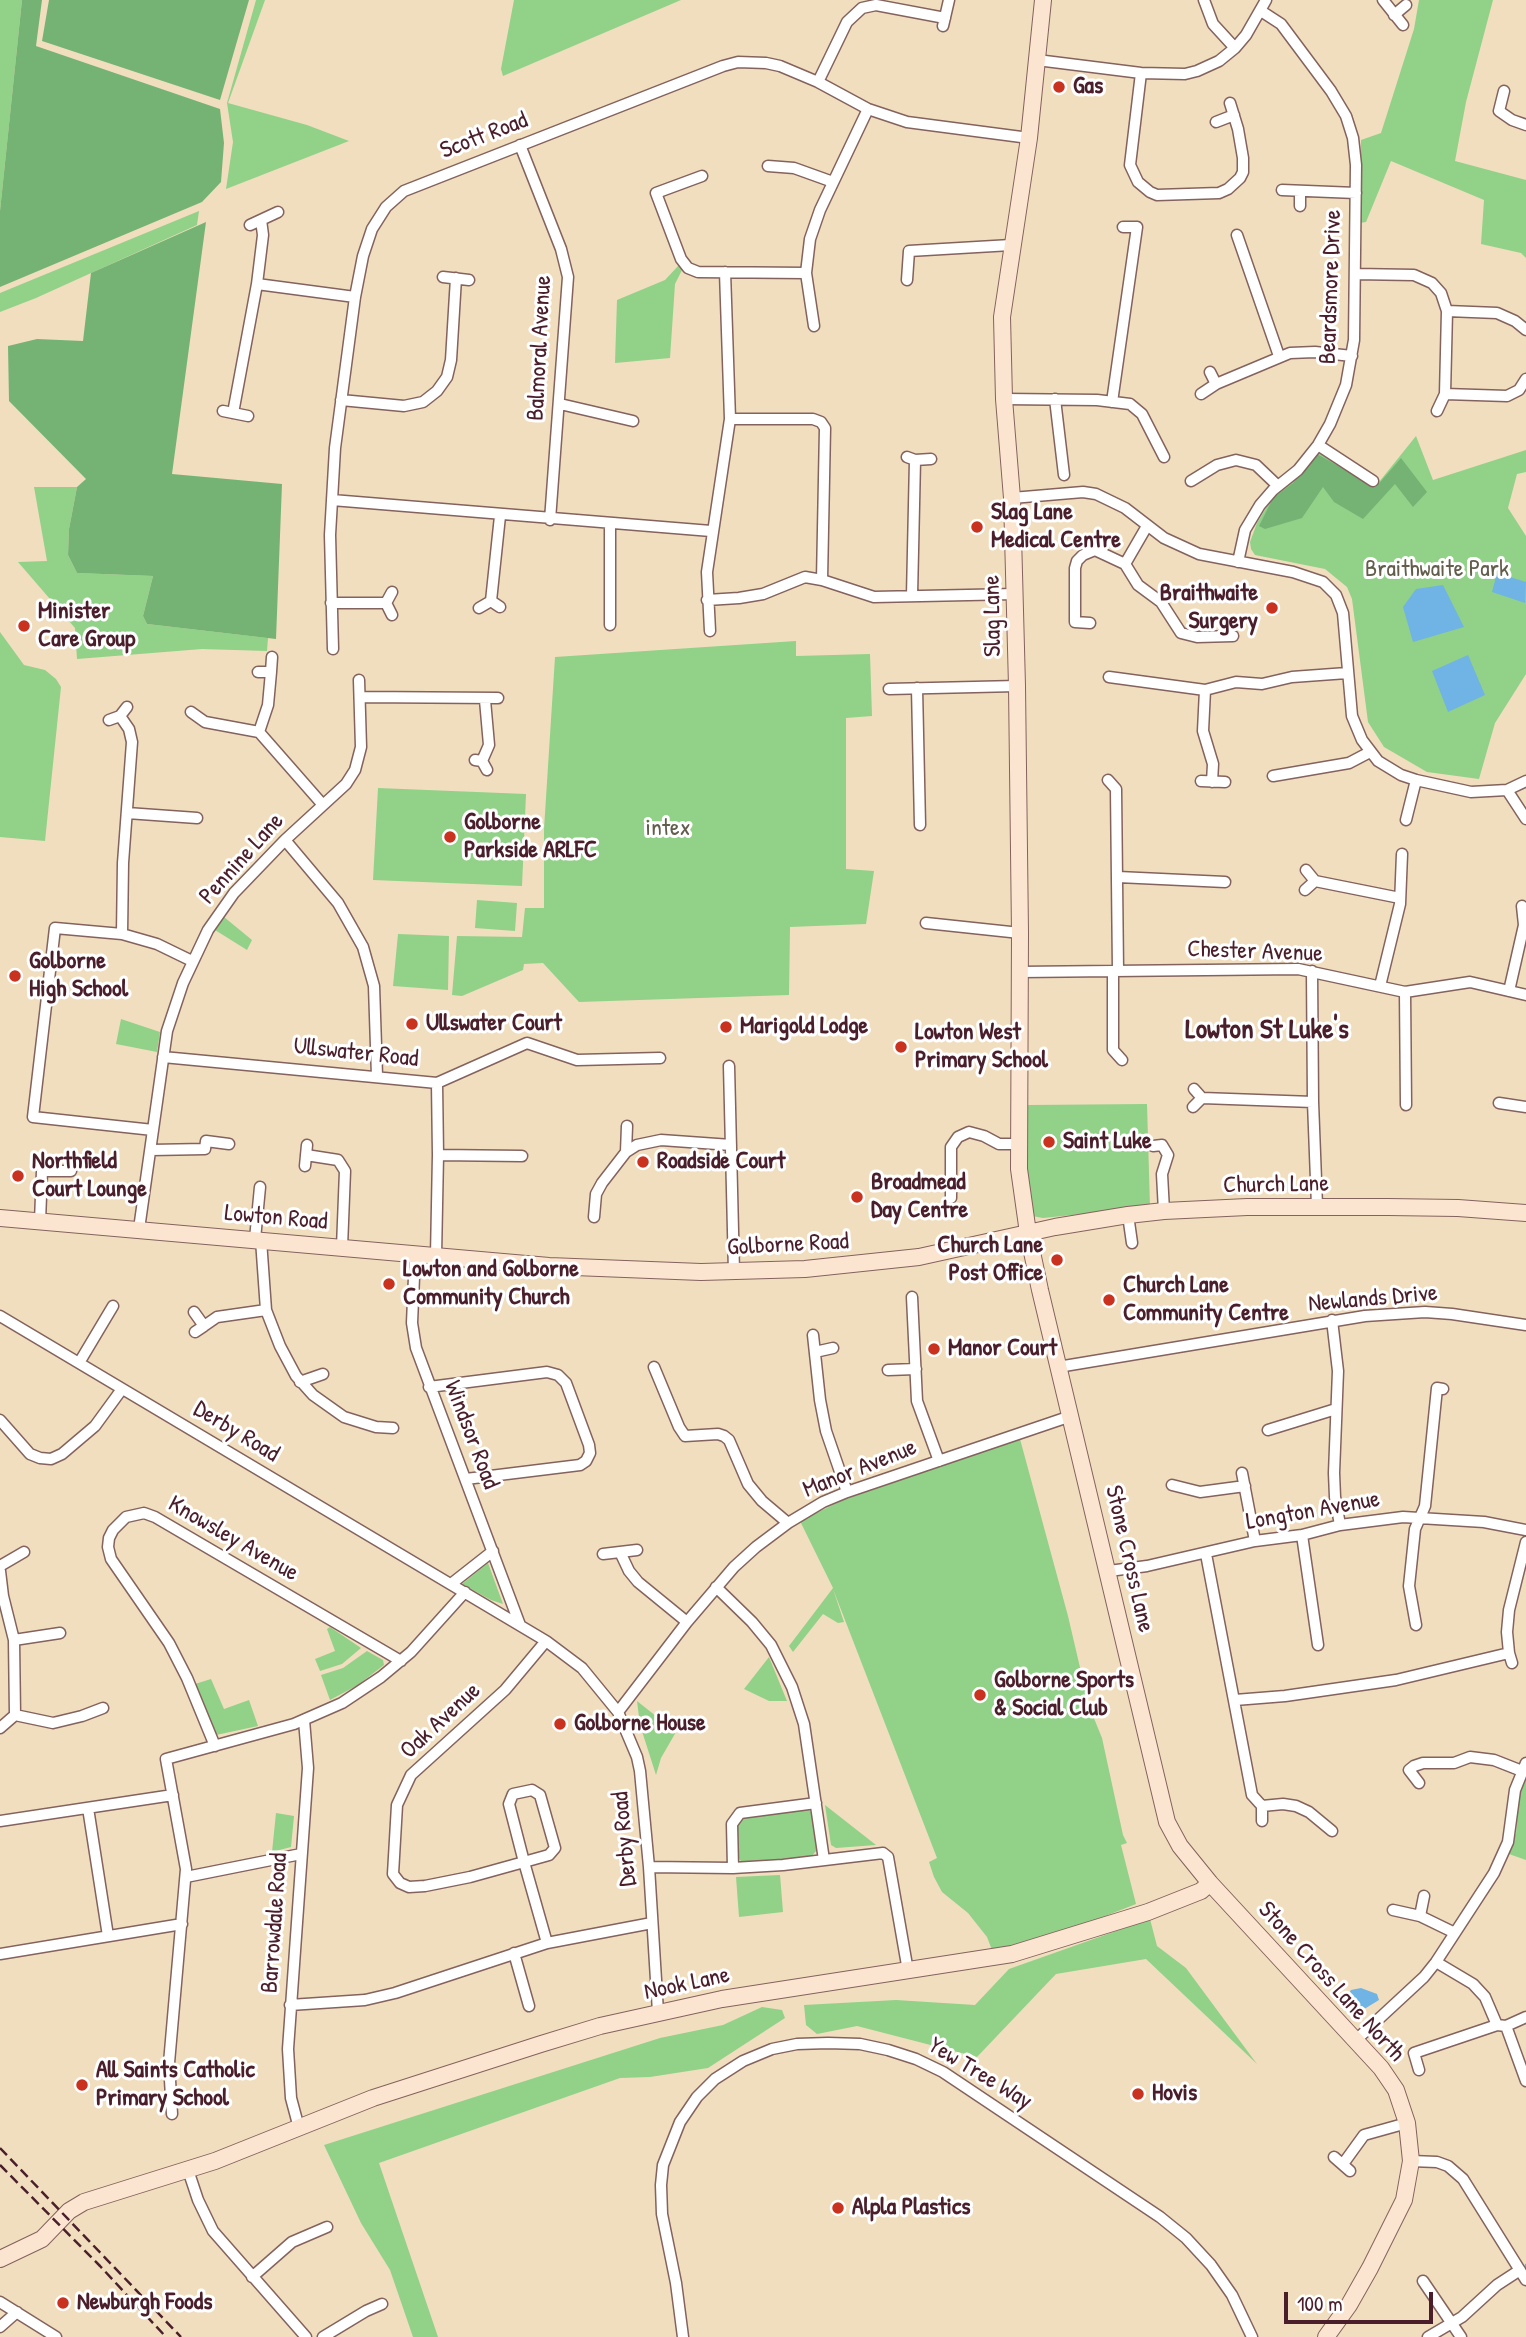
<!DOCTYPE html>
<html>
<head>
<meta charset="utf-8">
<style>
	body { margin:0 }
	#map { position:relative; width:1526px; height:2337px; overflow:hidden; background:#f1debe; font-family:"Patrick Hand",sans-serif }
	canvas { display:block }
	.scale { position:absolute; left:1284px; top:2292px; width:149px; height:32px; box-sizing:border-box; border:4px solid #4a1f2b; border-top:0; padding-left:9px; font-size:21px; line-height:24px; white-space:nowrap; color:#4a1f2b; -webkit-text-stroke:5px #fff; paint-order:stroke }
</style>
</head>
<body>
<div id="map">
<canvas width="1526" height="2337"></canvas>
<div class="scale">100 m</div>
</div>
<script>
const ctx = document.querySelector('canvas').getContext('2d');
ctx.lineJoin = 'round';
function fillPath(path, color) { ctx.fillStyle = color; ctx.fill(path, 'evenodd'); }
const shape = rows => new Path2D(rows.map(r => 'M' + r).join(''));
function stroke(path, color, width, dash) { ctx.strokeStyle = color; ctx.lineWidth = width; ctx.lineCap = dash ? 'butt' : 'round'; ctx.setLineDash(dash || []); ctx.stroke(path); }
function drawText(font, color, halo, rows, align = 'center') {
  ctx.font = font + ' "Patrick Hand",sans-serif'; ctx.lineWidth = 6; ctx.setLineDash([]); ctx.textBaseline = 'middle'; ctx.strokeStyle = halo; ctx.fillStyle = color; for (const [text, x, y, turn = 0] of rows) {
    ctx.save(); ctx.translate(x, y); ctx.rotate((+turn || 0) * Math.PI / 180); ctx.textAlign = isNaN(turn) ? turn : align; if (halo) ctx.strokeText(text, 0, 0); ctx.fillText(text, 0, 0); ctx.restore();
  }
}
fillPath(shape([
	[0,0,22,0,0,211],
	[256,0,265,0,228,103,307,125,349,141,226,189,233,142,227,103],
	[514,0,681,0,503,76,501,69],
	[1419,0,1493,0,1466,102,1455,161,1526,180,1526,258,1521,253,1481,244,1484,200,1391,161,1366,222,1360,223,1361,140,1381,133,1414,29],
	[199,211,197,225,36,298,0,312,0,293],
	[679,265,682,270,675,284,670,358,615,363,617,300,665,280],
	[1416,436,1433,480,1526,450,1526,472,1517,474,1508,508,1526,536,1526,674,1495,723,1479,779,1427,772,1384,747,1368,722,1352,599,1347,587,1325,569,1255,555,1251,549,1250,542,1257,523,1272,498,1317,452,1375,487],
	[34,487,77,487,69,529,68,555,77,573,153,576,143,616,147,624,268,638,267,651,202,649,77,659,75,628,18,562,47,561],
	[0,632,24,665,45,670,56,679,61,687,45,841,0,837],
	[796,641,796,656,870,654,872,716,846,718,846,869,874,871,866,924,790,927,789,995,579,1002,543,963,524,964,523,970,462,996,452,995,457,936,522,937,525,908,544,908,544,829,555,657],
	[378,788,526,794,522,886,373,880],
	[477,900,517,903,515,931,475,928],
	[224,917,252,940,247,950,215,930],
	[398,934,449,936,448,990,393,986],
	[121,1019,160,1032,157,1052,116,1044],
	[1147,1104,1150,1207,1043,1218,1032,1216,1023,1169,1028,1105],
	[1020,1439,1068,1616,1089,1706,1102,1738,1123,1835,1127,1843,1121,1845,1136,1904,1080,1926,1025,1943,992,1950,987,1937,968,1913,942,1892,934,1877,929,1862,937,1858,833,1589,844,1622,838,1623,823,1614,793,1652,789,1646,833,1588,800,1521,843,1500],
	[488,1563,503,1604,491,1600,462,1584],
	[330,1627,361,1648,342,1664,320,1671,315,1659,335,1651,327,1629],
	[367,1651,383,1660,384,1665,358,1685,330,1700,321,1675,343,1668],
	[769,1657,787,1701,769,1701,744,1689],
	[211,1679,224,1709,249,1700,258,1726,216,1735,195,1684],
	[637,1701,676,1732,661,1758,656,1775,640,1725],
	[1526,1775,1526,1860,1509,1854,1513,1837,1516,1834,1519,1795],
	[825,1805,876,1845,836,1848,831,1845],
	[807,1808,813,1814,817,1850,810,1858,743,1863,736,1856,735,1824,742,1816],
	[276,1813,294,1816,291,1847,272,1852],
	[780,1875,783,1912,739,1917,736,1877],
	[1150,1919,1157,1946,1186,1968,1257,2064,1146,1959,1056,1974,977,2057,857,2026,817,2034,806,2025,804,2005,896,2000,975,2005,1009,1969],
	[762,2007,782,2010,785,2018,708,2068,650,2077,620,2078,379,2163,438,2337,413,2337,390,2270,361,2223,324,2145,660,2038,723,2025]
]), '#92d188');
fillPath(shape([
	[22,0,42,0,36,46,220,109,224,143,221,182,202,202,0,287,0,211],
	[49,0,249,0,220,100,42,41],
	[206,222,172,474,282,484,276,639,147,624,143,616,153,576,77,573,68,555,69,529,77,487,86,479,9,401,8,346,37,339,83,341,91,273],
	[1317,454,1376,487,1401,458,1427,492,1413,507,1395,484,1363,519,1334,502,1323,487,1302,518,1265,529,1259,526,1273,498,1293,483]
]), '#75b374');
fillPath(shape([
	[1497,573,1526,582,1525,603,1492,592],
	[1443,585,1464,627,1413,642,1403,607,1416,589],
	[1468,655,1485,695,1448,712,1432,671],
	[1361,1988,1377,1994,1379,2000,1361,2011,1353,2008,1345,1998,1351,1990]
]), '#70b3e5');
stroke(shape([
	[1526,2265,1526,2270]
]), '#70b3e5', 2.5);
const street = shape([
	[1204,0,1213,24,1235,48],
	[1383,0,1403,25],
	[1394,15,1406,5],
	[943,26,949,0],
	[1037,60,1141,73,1185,74,1197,71,1219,61,1235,48,1246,35,1266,0],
	[1141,73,1130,165,1138,182,1150,192,1157,195,1219,193,1228,189,1240,178,1243,172,1243,158,1238,129,1230,103],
	[818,82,847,22,862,8,876,5,945,18],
	[1504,91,1499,111,1512,120,1526,125],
	[1216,122,1234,115],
	[520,145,561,249,568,277,550,520],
	[768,166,794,168,833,182],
	[702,176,656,193,681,259,688,268,698,272,806,273],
	[1282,190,1356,193],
	[1300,206,1300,191],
	[250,225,278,212],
	[1237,235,1279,356],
	[1355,274,1414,275,1432,283,1441,293,1447,311,1445,394,1437,411],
	[443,277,469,280],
	[907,280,909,251,1011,245],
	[257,284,355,297],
	[1447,311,1497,313,1515,321,1526,330],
	[814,326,806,273,810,239,820,210,868,109],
	[1216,384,1290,353,1315,352,1352,356],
	[1201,394,1216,384,1210,372],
	[1445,394,1507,396,1519,390,1526,379],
	[1004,399,1097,400,1130,404,1142,414,1164,457],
	[1055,399,1064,475],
	[341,400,404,406,423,402,437,391,447,377,451,360,456,278],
	[1112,402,1137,227,1123,227],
	[560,404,633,421],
	[223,411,248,416],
	[233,413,257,284,263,235,261,220],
	[730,419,813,419,821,422,825,428,822,580],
	[1318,445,1373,481],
	[907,457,915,460,931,459],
	[1191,481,1217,465,1236,460,1256,465,1278,486],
	[1012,498,1083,492,1096,494,1125,508,1164,538,1199,554,1293,572,1323,582,1336,595,1343,613,1352,716,1362,740,1378,761,1401,775,1416,780,1471,792,1507,790,1526,781],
	[332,500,711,531],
	[1147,526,1125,564,1138,585,1161,602,1181,633,1197,637,1233,636],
	[1238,562,1245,530,1260,505,1273,490,1298,470,1318,445,1330,424,1346,385,1354,340,1356,165,1353,138,1346,116,1331,91,1281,24,1261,11],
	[912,596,915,460],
	[707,600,739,598,763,594,805,577,822,580,874,597,1015,594],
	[491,601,500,516],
	[331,603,386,603],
	[479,608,491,601,500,607],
	[392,615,386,603,392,592],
	[1090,623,1075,622,1075,568,1077,561,1083,555,1095,550,1125,564],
	[610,625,610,523],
	[710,631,707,572,730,419,725,272],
	[333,649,330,535,335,448,355,297,363,256,372,229,386,207,404,191,723,66,738,62,766,63,780,66,818,82,868,109,907,122,1029,138],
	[258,672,271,672,272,657],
	[1109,677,1205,690,1236,682,1262,684,1292,677,1347,673],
	[917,688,920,825],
	[889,689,1017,686],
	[1205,690,1203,731,1213,764,1212,782],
	[360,697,498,698],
	[191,712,205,722,259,732,268,705,271,672],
	[120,716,129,729,132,742,123,863,122,934],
	[109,720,120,716,127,707],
	[259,732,323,805],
	[475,760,482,761,487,770],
	[482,761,489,745,485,700],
	[1273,776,1349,763,1370,752],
	[1108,780,1116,789,1118,971],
	[1201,781,1225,782],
	[1507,790,1526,819],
	[127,813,197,818],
	[1406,820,1416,780],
	[285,840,338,903,363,947,374,986,377,1076],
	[1118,877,1225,882],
	[1315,881,1400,898],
	[1305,890,1315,881,1306,870],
	[926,923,1020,933],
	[1113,971,1113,1050,1122,1060],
	[1312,971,1313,1102,1317,1206],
	[1020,972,1298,969,1405,992,1470,982,1526,995],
	[1380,986,1400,904,1402,854],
	[1509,991,1524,925,1522,906],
	[1405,992,1406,1105],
	[163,1057,437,1083,527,1043,577,1060,660,1058],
	[729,1066,734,1272],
	[1202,1098,1313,1102],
	[1499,1103,1526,1107],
	[1193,1107,1202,1098,1194,1089],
	[153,1130,33,1117,55,928,122,934,157,944,192,961],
	[1153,1146,1162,1145,1168,1155,1162,1174,1164,1211],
	[151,1150,205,1149,206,1141,229,1144],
	[626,1152,627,1126],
	[306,1155,338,1160,345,1171,342,1247],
	[438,1155,522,1156],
	[305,1166,307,1145],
	[951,1198,951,1147,958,1137,969,1132,984,1136,999,1144,1018,1144],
	[1128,1215,1132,1243],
	[594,1217,596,1194,602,1183,626,1152,637,1145,661,1140,731,1145],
	[40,1221,42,1171,71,1171],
	[139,1229,167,1031,183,983,208,930,234,893,285,840,346,784,355,770,361,747,359,680],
	[255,1239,260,1187],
	[261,1240,266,1310,280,1346,296,1376,313,1395,344,1417,376,1427,393,1428],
	[415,1254,412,1323,416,1348,520,1625],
	[436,1256,438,1155,437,1083],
	[912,1297,917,1401,939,1461],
	[194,1312,204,1326,195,1332],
	[0,1316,546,1641,582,1668,618,1712,637,1757,640,1771,649,1867,658,2012],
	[1332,1320,1338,1371,1334,1473,1335,1497,1340,1525],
	[204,1326,217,1317,266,1310],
	[813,1335,820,1400,826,1431,847,1492],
	[815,1352,833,1348],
	[79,1363,113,1306],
	[654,1367,679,1427,685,1436,718,1434,724,1436,729,1440,748,1484,762,1501,788,1523],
	[1058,1367,1365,1316,1425,1312,1452,1314,1526,1325],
	[888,1370,916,1369],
	[300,1382,323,1374],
	[429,1387,547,1372,558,1375,566,1383,589,1445,590,1453,586,1461,580,1465,466,1479],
	[0,1420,30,1454,40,1458,51,1459,62,1454,95,1426,122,1389],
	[1268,1430,1336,1409],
	[1242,1473,1255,1541],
	[1172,1485,1200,1492,1245,1486],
	[1302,1535,1318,1645],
	[620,1552,629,1571,638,1582,687,1622],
	[603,1554,637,1550],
	[1206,1554,1252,1795,1262,1806,1262,1821],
	[0,1566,24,1552],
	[0,1571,3,1596,14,1640,15,1715,0,1728],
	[1109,1571,1147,1566,1255,1541,1302,1535,1340,1525,1403,1517,1484,1522,1526,1530],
	[451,1584,493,1551],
	[716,1587,752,1622,771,1645,792,1687,804,1724,824,1860],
	[1416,1625,1409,1586,1415,1529,1425,1506,1437,1388,1443,1389],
	[14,1640,60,1633],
	[546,1641,505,1690,411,1775,397,1805,393,1874,400,1883,409,1887,425,1886,470,1877,524,1862,549,1855,555,1848,540,1795,532,1790,513,1794,509,1804,524,1862,547,1943],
	[1512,1663,1509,1653,1507,1632,1509,1610,1526,1542],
	[1235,1700,1285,1696,1396,1680,1509,1653],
	[618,1712,687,1622,734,1567,756,1547,788,1523,823,1502,847,1492,1071,1416],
	[15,1715,53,1723,82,1716,103,1708],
	[215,1746,187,1678,169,1643,111,1559,108,1547,109,1538,113,1530,126,1517,144,1513,155,1517,401,1661],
	[1419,1783,1409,1770,1414,1766,1423,1763,1454,1763,1470,1757,1494,1760,1522,1771],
	[1262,1806,1283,1804,1296,1806,1309,1812,1332,1831],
	[88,1808,108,1936],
	[0,1821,173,1795],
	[649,1867,733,1868,783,1865,883,1853,888,1857,908,1971],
	[733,1868,732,1824,740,1813,816,1803],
	[186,1877,301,1854],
	[1393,1910,1420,1916,1455,1933],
	[1420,1916,1424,1896],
	[514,1953,529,2006],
	[0,1954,182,1924],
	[1436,1962,1473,1984,1485,1997,1497,2025],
	[290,2005,365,2000,395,1993,547,1943,652,1923],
	[1506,2026,1526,2081],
	[1356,2040,1424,1977,1436,1962,1494,1873,1508,1842,1515,1790,1526,1763],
	[1419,2070,1414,2053,1497,2025,1506,2026,1526,2017],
	[172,2114,169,2063,186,1869,166,1759,294,1724,342,1703,381,1677,411,1652,465,1592],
	[299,2128,291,2098,288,2049,308,1768,304,1720],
	[1334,2157,1350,2171],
	[1411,2161,1437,2162,1448,2166,1463,2179,1526,2280],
	[1343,2164,1364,2135,1407,2123],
	[188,2170,198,2200,213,2231,306,2337],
	[252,2277,292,2242,327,2227],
	[1423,2281,1461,2337],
	[0,2302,56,2337],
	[0,2327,17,2312],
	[323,2337,366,2311,382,2304],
	[683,2337,676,2283,662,2214,661,2185,663,2165,680,2122,697,2097,715,2079,743,2061,772,2049,797,2044,828,2043,860,2044,888,2050,916,2059,943,2072,1160,2217,1186,2238,1211,2265,1232,2295,1252,2337],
	[1428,2337,1462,2317,1497,2285,1520,2270]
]);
const secondary = shape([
	[1043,0,1029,138,1002,317,1004,399,1012,498,1017,686,1020,933,1019,1169,1028,1233,1040,1290,1167,1822,1180,1846,1210,1883,1381,2068,1396,2090,1407,2123,1411,2161,1404,2200,1370,2268,1349,2305,1326,2337],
	[0,1218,549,1266,701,1272,805,1269,919,1257,1055,1227,1128,1215,1164,1211,1247,1207,1388,1207,1458,1208,1526,1213],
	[0,2259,42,2239,69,2211,84,2202,215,2161,373,2098,541,2044,600,2026,722,1999,1012,1954,1148,1912,1201,1891,1210,1883]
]);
stroke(street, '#84625e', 13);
stroke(secondary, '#84625e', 18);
stroke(street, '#fff', 10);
stroke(secondary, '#fce5d0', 16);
stroke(shape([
	[0,2148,181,2337],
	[0,2165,100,2266,166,2337]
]), '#4a1f2b', 2.5, [10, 5]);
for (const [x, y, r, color] of [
	[1059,87,7,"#c8321e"],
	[977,527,7,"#c8321e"],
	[1272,608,7,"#c8321e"],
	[24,626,7,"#c8321e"],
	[450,837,7,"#c8321e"],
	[15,976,7,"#c8321e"],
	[412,1024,7,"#c8321e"],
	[726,1027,7,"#c8321e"],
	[901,1047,7,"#c8321e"],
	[1049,1142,7,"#c8321e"],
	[643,1162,7,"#c8321e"],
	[18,1176,7,"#c8321e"],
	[857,1197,7,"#c8321e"],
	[1057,1260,7,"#c8321e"],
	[389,1284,7,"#c8321e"],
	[1109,1300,7,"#c8321e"],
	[934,1349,7,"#c8321e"],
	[980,1695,7,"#c8321e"],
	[560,1724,7,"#c8321e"],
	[82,2085,7,"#c8321e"],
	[1138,2094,7,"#c8321e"],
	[838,2208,7,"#c8321e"],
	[63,2303,7,"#c8321e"]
]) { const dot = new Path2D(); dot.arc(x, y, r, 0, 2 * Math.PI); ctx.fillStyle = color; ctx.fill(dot); stroke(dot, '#fff', 2.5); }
drawText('bold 24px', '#4a1f2b', '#fff', [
	["Gas",1073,87],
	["Slag Lane",991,513],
	["Medical Centre",991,541],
	["Braithwaite",1258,594,"right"],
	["Surgery",1258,622,"right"],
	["Minister",38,612],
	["Care Group",38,640],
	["Golborne",464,823],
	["Parkside ARLFC",464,851],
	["Golborne",29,962],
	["High School",29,990],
	["Ullswater Court",426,1024],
	["Marigold Lodge",740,1027],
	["Lowton West",915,1033],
	["Primary School",915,1061],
	["Saint Luke",1063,1142],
	["Northfield",32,1162],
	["Court Lounge",32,1190],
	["Roadside Court",657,1162],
	["Broadmead",871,1183],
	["Day Centre",871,1211],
	["Church Lane",1043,1246,"right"],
	["Post Office",1043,1274,"right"],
	["Lowton and Golborne",403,1270],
	["Community Church",403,1298],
	["Church Lane",1123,1286],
	["Community Centre",1123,1314],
	["Manor Court",948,1349],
	["Golborne Sports",994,1681],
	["& Social Club",994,1709],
	["Golborne House",574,1724],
	["All Saints Catholic",96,2071],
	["Primary School",96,2099],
	["Hovis",1152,2094],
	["Alpla Plastics",852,2208],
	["Newburgh Foods",77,2303]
], 'left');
drawText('24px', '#4a1f2b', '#fff', [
	["Scott Road",484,136,-21],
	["Beardsmore Drive",1331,287,-88],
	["Balmoral Avenue",540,348,-87],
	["Slag Lane",993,616,-91],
	["Pennine Lane",242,859,-48],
	["Chester Avenue",1255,952,2],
	["Ullswater Road",356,1053,6],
	["Church Lane",1276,1185,-1],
	["Lowton Road",276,1218,5],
	["Golborne Road",788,1245,-3],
	["Newlands Drive",1373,1299,-5],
	["Derby Road",236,1432,31],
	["Windsor Road",471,1435,69],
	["Manor Avenue",860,1469,-22],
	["Longton Avenue",1313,1511,-10],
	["Knowsley Avenue",233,1539,30],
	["Stone Cross Lane",1129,1559,77],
	["Oak Avenue",441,1721,-43],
	["Derby Road",625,1839,-95],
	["Barrowdale Road",275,1923,-86],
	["Stone Cross Lane North",1331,1982,48],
	["Nook Lane",687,1984,-12],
	["Yew Tree Way",980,2074,31]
]);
drawText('24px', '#635d4c', '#fff', [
	["Braithwaite Park",1437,570],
	["intex",668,829]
]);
drawText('bold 28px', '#4a1f2b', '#fff', [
	["Lowton St Luke's",1267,1031]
]);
</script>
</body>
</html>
